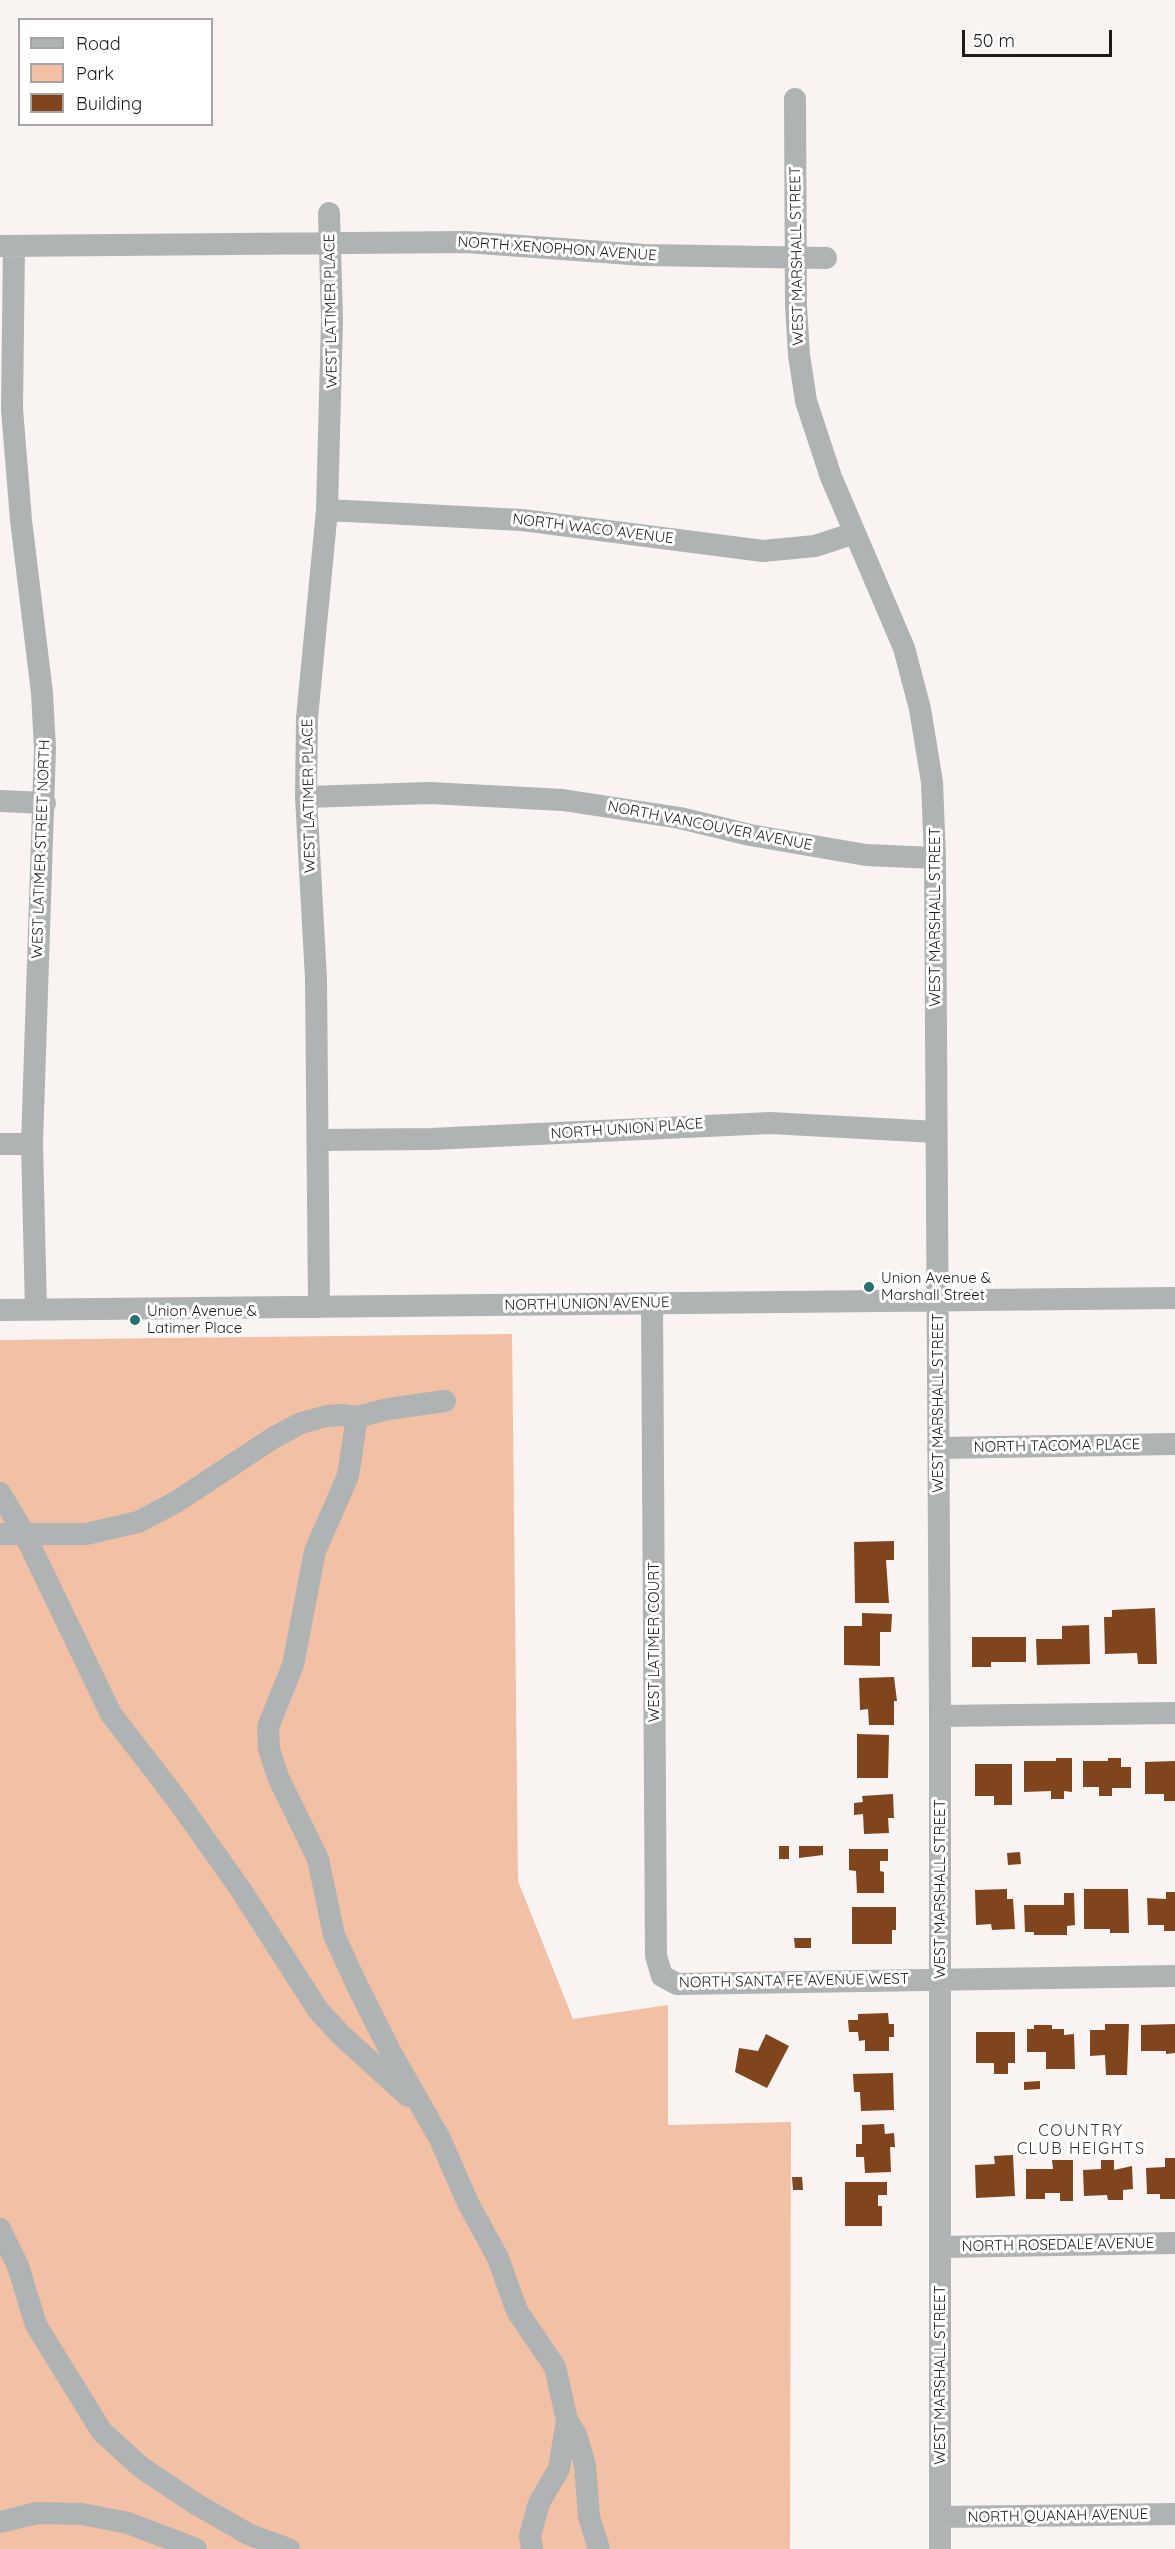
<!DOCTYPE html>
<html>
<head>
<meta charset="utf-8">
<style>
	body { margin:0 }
	#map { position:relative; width:1175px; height:2549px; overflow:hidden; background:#f9f3f1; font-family:Quicksand,sans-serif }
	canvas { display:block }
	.legend { position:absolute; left:18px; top:18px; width:195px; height:108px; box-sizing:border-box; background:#fff; border:2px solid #a5a4a3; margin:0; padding:8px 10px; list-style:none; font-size:18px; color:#1d1b1a }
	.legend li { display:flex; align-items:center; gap:12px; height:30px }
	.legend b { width:30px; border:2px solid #a5a4a3 }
	.scale { position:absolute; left:962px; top:30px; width:150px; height:27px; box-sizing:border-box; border:3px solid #1d1b1a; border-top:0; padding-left:8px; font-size:18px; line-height:21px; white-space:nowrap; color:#1d1b1a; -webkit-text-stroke:4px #fff; paint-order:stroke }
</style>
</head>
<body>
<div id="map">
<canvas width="1175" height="2549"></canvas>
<ul class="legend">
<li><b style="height:8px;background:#b0b3b3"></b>Road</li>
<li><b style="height:16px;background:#f2c0a4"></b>Park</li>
<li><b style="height:16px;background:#80451d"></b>Building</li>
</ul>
<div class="scale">50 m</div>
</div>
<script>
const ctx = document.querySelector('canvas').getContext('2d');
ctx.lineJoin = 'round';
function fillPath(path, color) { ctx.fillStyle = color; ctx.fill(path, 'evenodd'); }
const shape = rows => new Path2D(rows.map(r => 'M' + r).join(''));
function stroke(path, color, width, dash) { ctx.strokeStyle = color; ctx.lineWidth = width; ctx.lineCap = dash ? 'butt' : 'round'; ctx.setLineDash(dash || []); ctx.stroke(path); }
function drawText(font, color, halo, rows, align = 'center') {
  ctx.font = font + ' Quicksand,sans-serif'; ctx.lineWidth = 6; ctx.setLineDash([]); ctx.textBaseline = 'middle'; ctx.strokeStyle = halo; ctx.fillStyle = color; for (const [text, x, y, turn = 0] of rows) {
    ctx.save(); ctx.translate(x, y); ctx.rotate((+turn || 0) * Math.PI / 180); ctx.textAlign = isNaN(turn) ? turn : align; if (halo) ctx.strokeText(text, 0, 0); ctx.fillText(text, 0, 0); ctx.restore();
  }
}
fillPath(shape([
	[512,1334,518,1881,573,2019,668,2005,668,2125,791,2122,790,2549,0,2549,0,1340]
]), '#f2c0a4');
fillPath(shape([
	[894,1541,894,1560,886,1560,889,1603,855,1603,854,1542],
	[1155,1608,1157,1664,1138,1664,1137,1653,1105,1654,1104,1617,1112,1617,1112,1610],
	[862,1613,892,1614,891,1632,880,1632,880,1666,844,1665,844,1626,862,1626],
	[1089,1625,1090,1664,1037,1665,1036,1639,1062,1639,1062,1626],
	[972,1637,1026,1637,1026,1662,991,1662,991,1667,972,1667],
	[894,1677,897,1701,894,1701,894,1725,869,1725,868,1709,860,1710,859,1678],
	[857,1734,889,1735,888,1778,857,1778],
	[1056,1758,1072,1758,1072,1792,1064,1791,1064,1799,1051,1799,1051,1791,1024,1792,1024,1761,1056,1761],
	[1108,1758,1121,1758,1121,1767,1131,1767,1131,1788,1112,1788,1112,1796,1099,1796,1099,1787,1083,1787,1083,1761,1108,1761],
	[1175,1761,1175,1801,1164,1801,1164,1794,1145,1794,1145,1762],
	[975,1764,1012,1764,1012,1805,994,1805,994,1796,975,1796],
	[893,1794,894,1818,888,1818,889,1833,864,1834,863,1814,854,1815,854,1803,863,1802,862,1796],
	[779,1846,789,1846,789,1859,779,1859],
	[799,1846,823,1846,823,1855,799,1858],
	[849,1849,888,1849,888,1861,880,1861,880,1871,884,1872,884,1893,857,1893,856,1871,849,1870],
	[1020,1852,1021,1864,1008,1865,1007,1853],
	[1007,1889,1007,1899,1013,1899,1015,1929,992,1930,991,1924,976,1925,975,1890],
	[1084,1889,1128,1889,1129,1933,1110,1933,1110,1929,1084,1929],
	[1166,1892,1175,1892,1175,1931,1164,1931,1164,1925,1148,1925,1147,1898,1166,1899],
	[1064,1893,1074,1893,1075,1925,1067,1926,1067,1935,1034,1935,1034,1932,1025,1932,1024,1905,1064,1905],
	[852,1907,896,1907,896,1930,892,1930,892,1944,852,1944],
	[794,1938,811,1938,811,1948,795,1948],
	[888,2013,889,2024,894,2024,894,2037,889,2037,889,2051,865,2051,865,2040,859,2041,858,2032,849,2032,848,2020,858,2020,858,2014],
	[1105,2024,1129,2024,1127,2075,1106,2075,1105,2055,1090,2056,1090,2030,1105,2030],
	[1175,2024,1175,2053,1166,2054,1166,2051,1141,2051,1141,2025],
	[1034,2025,1052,2025,1052,2029,1064,2029,1064,2035,1074,2034,1075,2069,1046,2069,1046,2052,1027,2052,1027,2029,1034,2029],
	[976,2032,1015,2032,1015,2063,1008,2063,1008,2074,994,2074,994,2063,976,2063],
	[766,2034,789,2046,767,2088,735,2072,739,2048,758,2051],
	[893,2073,894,2110,861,2111,860,2092,854,2092,853,2074],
	[1040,2081,1040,2089,1024,2090,1024,2082],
	[884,2124,885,2134,894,2133,895,2147,890,2147,891,2172,865,2173,864,2157,856,2157,856,2144,862,2144,862,2125],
	[1013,2155,1015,2196,976,2198,975,2165,995,2164,994,2156],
	[1165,2158,1175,2158,1175,2199,1160,2199,1160,2194,1147,2194,1146,2168,1165,2167],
	[1052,2160,1073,2160,1073,2201,1060,2201,1060,2193,1045,2193,1045,2199,1026,2199,1026,2169,1053,2169],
	[1101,2160,1114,2160,1114,2170,1132,2166,1133,2189,1123,2190,1123,2200,1108,2200,1107,2195,1084,2196,1083,2170,1101,2169],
	[792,2177,802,2177,803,2190,793,2190],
	[845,2182,887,2182,887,2195,878,2195,878,2206,882,2206,882,2226,845,2226]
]), '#80451d');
stroke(shape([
	[795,99,796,306,799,355,806,401,831,477,904,648,920,709,932,782,935,858,940,1716,940,2549],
	[0,246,466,242,644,255,826,258],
	[14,246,12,409,21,520,42,693,45,748,32,1144,36,1310],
	[327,510,522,520,763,551,815,546,855,533],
	[306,797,430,793,563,800,680,818,750,835,866,855,935,858],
	[0,801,45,803],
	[319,1140,431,1139,770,1123,936,1132],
	[0,1144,32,1144],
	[652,1303,656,1956,662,1976,677,1984,1175,1976],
	[319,1307,316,979,306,797,307,718,327,510,332,320,329,213],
	[0,1310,1175,1298],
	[357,1417,348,1476,315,1551,293,1665,268,1727,269,1749,278,1777,318,1859,334,1935,355,1981,390,2051,440,2139,468,2203,498,2258,517,2311,555,2367,567,2420,576,2435,585,2465,589,2517,599,2549],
	[938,1448,1175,1444],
	[0,1493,24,1533,111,1714,175,1797,241,1890,318,2010,340,2034,408,2096],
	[0,1534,86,1534,138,1522,176,1502,273,1438,301,1423,327,1416,342,1415,357,1417,388,1409,445,1401],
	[940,1716,1175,1713],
	[0,2229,18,2266,36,2325,102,2432,142,2468,196,2504,250,2535,289,2549],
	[941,2247,1175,2243],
	[940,2517,1175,2514],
	[0,2522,37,2513,82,2514,128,2523,196,2549],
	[532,2549,530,2536,539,2503,559,2469,567,2420]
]), '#b0b3b3', 22);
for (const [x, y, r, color] of [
	[869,1287,6,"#267170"],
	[135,1320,6,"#267170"]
]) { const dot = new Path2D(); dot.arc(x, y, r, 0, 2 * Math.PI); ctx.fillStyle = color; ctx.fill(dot); stroke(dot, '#fff', 2); }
drawText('15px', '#1d1b1a', '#fff', [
	["NORTH XENOPHON AVENUE",557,249,4],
	["WEST MARSHALL STREET",797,256,-91],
	["WEST LATIMER PLACE",331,311,-91],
	["NORTH WACO AVENUE",593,529,7],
	["WEST LATIMER PLACE",309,796,-91],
	["NORTH VANCOUVER AVENUE",710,826,11],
	["WEST LATIMER STREET NORTH",41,849,-88],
	["WEST MARSHALL STREET",935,917,-90],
	["NORTH UNION PLACE",627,1129,-4],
	["NORTH UNION AVENUE",587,1304,-1],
	["WEST MARSHALL STREET",938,1403,-90],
	["NORTH TACOMA PLACE",1057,1446,-1],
	["WEST LATIMER COURT",654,1642,-90],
	["WEST MARSHALL STREET",940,1889,-90],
	["NORTH SANTA FE AVENUE WEST",794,1981,-1],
	["NORTH ROSEDALE AVENUE",1058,2245,-1],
	["WEST MARSHALL STREET",940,2375,-90],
	["NORTH QUANAH AVENUE",1058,2516,-1]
]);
drawText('15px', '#1d1b1a', '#fff', [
	["Union Avenue &",881,1278],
	["Marshall Street",881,1295],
	["Union Avenue &",147,1311],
	["Latimer Place",147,1328]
], 'left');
ctx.letterSpacing = '1.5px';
drawText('16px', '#3a3634', '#fff', [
	["COUNTRY",1081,2131],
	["CLUB HEIGHTS",1081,2149]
]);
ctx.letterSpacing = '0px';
</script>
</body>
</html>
